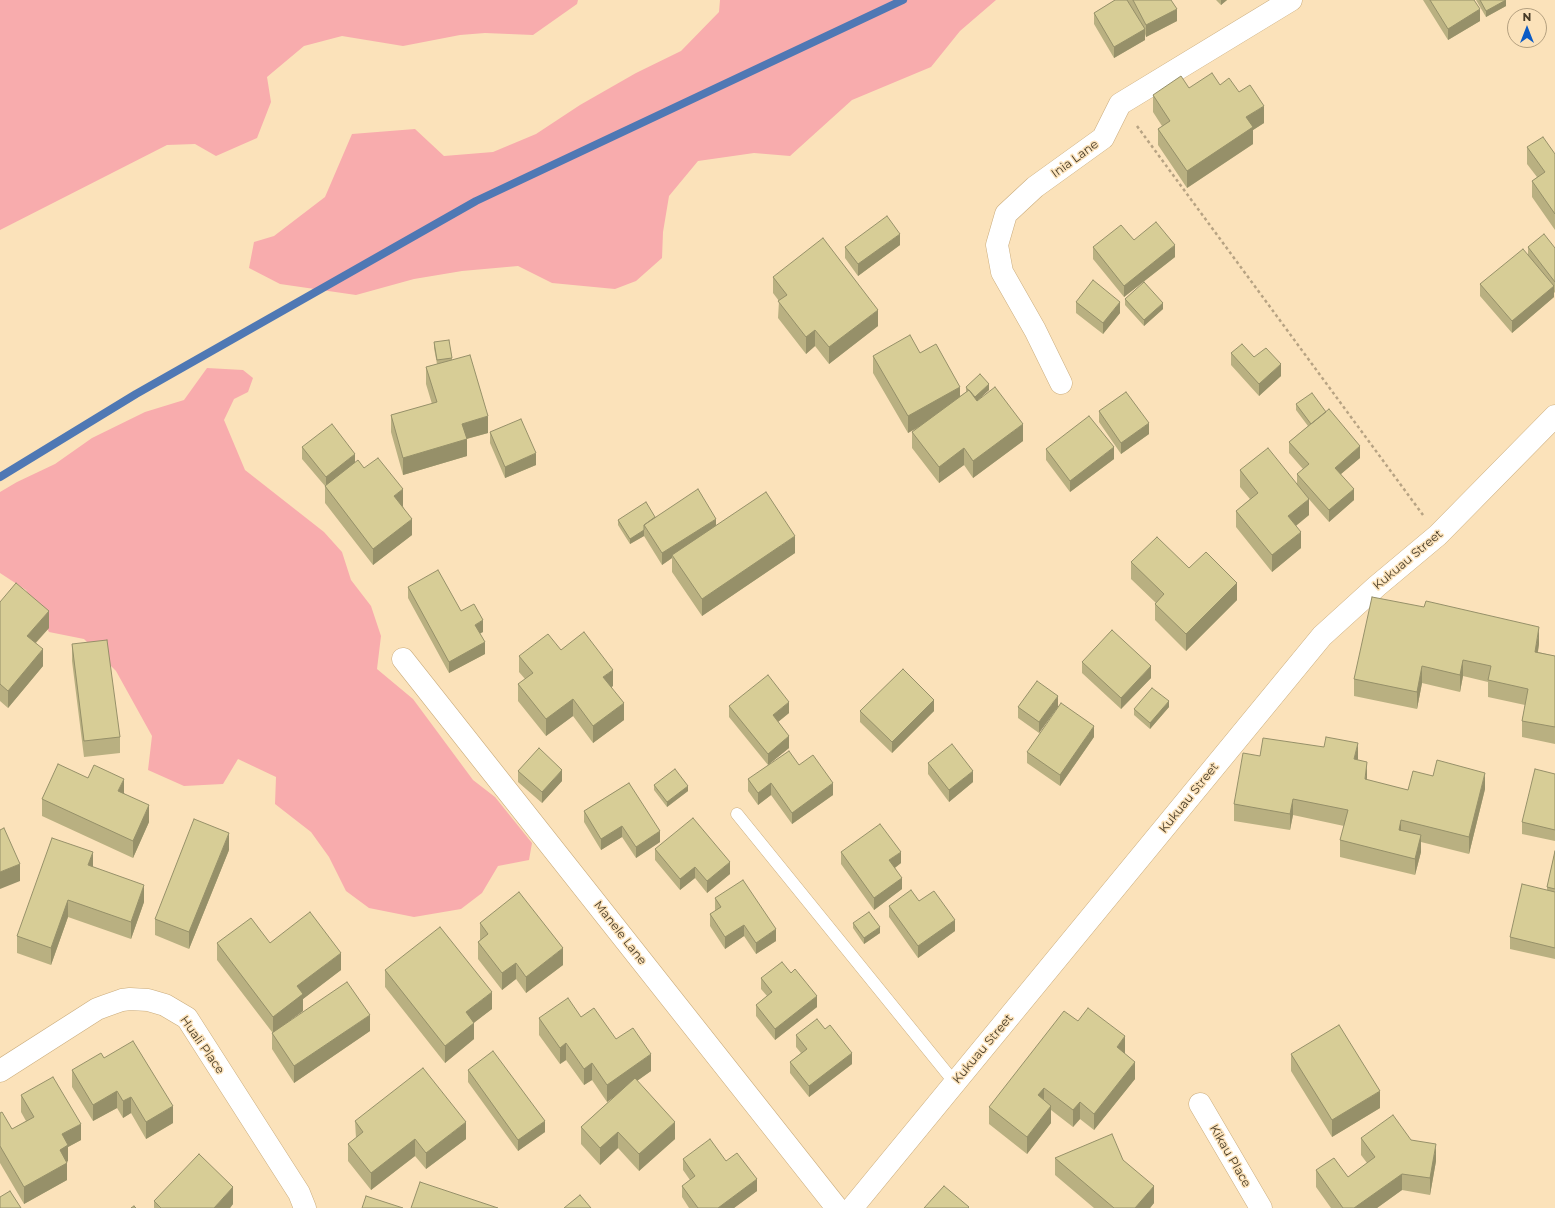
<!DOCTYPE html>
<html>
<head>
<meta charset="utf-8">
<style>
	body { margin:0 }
	#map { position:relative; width:1555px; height:1208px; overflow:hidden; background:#fbe2ba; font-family:Montserrat,sans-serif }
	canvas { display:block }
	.north { position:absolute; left:1507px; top:8px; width:40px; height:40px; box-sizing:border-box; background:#fbe2ba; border:1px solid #b39f7f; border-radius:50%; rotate:0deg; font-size:11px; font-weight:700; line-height:16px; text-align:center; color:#463a26 }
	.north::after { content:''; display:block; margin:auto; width:14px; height:18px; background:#0b5bc5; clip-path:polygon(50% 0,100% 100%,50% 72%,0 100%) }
</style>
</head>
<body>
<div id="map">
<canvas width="1555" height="1208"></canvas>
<div class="north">N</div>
</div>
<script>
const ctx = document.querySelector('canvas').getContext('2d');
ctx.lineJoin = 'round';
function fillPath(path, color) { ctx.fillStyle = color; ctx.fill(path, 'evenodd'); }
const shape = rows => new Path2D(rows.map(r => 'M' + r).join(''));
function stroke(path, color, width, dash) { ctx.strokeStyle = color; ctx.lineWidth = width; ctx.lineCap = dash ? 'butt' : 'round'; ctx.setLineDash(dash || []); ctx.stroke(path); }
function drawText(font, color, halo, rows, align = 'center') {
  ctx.font = font + ' Montserrat,sans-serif'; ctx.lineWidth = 3; ctx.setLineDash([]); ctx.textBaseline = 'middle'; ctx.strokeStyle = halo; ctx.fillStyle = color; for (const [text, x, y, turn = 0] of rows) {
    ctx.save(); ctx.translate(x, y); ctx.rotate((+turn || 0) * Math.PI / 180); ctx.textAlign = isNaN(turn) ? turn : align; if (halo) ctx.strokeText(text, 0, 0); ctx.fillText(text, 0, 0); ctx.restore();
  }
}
fillPath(shape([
	[0,0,578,0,577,4,533,35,485,33,460,35,403,46,342,36,304,46,267,77,271,102,257,138,216,156,195,144,167,145,0,230],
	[720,0,996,0,960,31,931,67,852,100,790,156,754,153,698,161,669,196,663,232,662,258,636,281,615,289,552,283,518,266,462,271,414,279,356,295,280,284,249,268,254,242,274,236,325,197,352,134,415,129,444,156,493,152,536,134,580,105,636,73,681,51,719,12],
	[207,368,243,370,253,378,248,392,234,399,224,420,245,470,324,532,342,552,351,580,371,606,381,636,377,669,413,699,473,780,495,797,532,843,529,860,498,866,482,893,461,909,414,917,369,908,346,891,329,857,311,832,275,804,276,777,238,759,223,784,184,786,148,770,152,736,116,671,84,639,49,632,26,590,0,573,0,492,17,482,55,464,92,438,145,412,184,400]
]), '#f8acad');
stroke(shape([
	[0,477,136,394,476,201,903,0]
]), '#4f78b4', 8);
const lane = shape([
	[737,814,955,1083]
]);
const street = shape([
	[1061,383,1035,330,1002,272,997,245,1006,214,1035,187,1103,138,1120,104,1291,0],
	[403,659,837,1208],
	[0,1071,97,1009,105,1006,122,1000,130,999,148,1000,165,1005,187,1018,299,1193,305,1208],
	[1200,1104,1261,1208]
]);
const secondary = shape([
	[852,1208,1322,636,1377,586,1438,535,1555,416]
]);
stroke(lane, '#caac7c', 13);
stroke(street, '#caac7c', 23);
stroke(secondary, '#caac7c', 23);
stroke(shape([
	[1137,126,1423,515]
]), '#b7a383', 2.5, [3, 3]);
stroke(lane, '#fff', 12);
stroke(street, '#fff', 22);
stroke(secondary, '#fff', 22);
fillPath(shape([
	[1115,0,1171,0,1177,21,1146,37,1145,34,1145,40,1114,58,1094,24,1094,13],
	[1216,0,1227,0,1221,5],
	[1423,0,1474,0,1480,21,1448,40],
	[1476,0,1505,0,1506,6,1486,17],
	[1220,85,1239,92,1264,123,1253,130,1253,144,1187,188,1158,145,1158,129,1162,126,1153,112,1153,95,1189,88],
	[1527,147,1555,154,1555,230,1532,197,1532,181,1537,177,1527,164],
	[1134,240,1175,257,1124,297,1093,259,1093,247],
	[900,245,858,276,845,258,845,247],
	[1528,247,1555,248,1555,293,1554,292,1554,297,1512,333,1480,296,1480,284,1528,255],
	[773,277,878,326,829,364,815,346,806,354,778,318,779,301,773,293],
	[1125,299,1163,309,1144,326,1125,305],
	[1076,302,1120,313,1103,334,1076,313],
	[434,342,452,358,452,360,488,433,467,439,467,456,403,475,391,432,391,415,432,404,426,384,426,367,437,364,434,348],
	[920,353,960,396,966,392,966,387,989,390,978,400,1023,441,973,478,964,465,939,483,912,448,912,432,915,429,908,433,873,373,873,356],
	[1231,353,1281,376,1259,396,1231,365],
	[1296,404,1360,458,1341,474,1354,500,1329,522,1301,490,1309,515,1296,526,1301,548,1272,572,1236,527,1236,511,1250,499,1240,487,1240,470,1297,485,1297,474,1303,469,1289,453,1289,442,1308,426,1296,410],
	[1099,411,1149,434,1121,454,1099,422],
	[490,432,536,465,505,478,490,443],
	[302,447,355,462,364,468,403,506,412,535,373,565,325,503,325,486,302,459],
	[1046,449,1114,459,1070,492,1046,460],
	[655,517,716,525,795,553,702,616,672,572,672,558,662,565,644,536,630,544,618,525,618,520],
	[1131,562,1189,568,1237,600,1186,651,1155,620,1155,604,1156,603,1131,579],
	[408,587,461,611,483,632,480,633,485,654,449,673,408,598],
	[0,602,49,628,36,643,43,666,8,708,0,701],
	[72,644,120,737,120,753,84,757,72,661],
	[1539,644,1538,652,1555,656,1555,744,1522,737,1522,721,1525,705,1488,697,1488,682,1463,676,1460,692,1422,683,1417,709,1354,696,1354,679],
	[561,650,613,686,611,687,624,720,593,743,573,716,546,736,518,701,518,684,525,679,519,672,519,656],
	[1082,662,1151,678,1121,709,1082,673],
	[729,706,789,713,778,722,789,748,768,765,729,717],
	[1018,707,1058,707,1039,733,1018,718],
	[1169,707,1150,729,1134,715,1134,709],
	[860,711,934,711,892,753,860,722],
	[1094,737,1060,786,1027,763,1027,752],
	[1260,756,1358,760,1366,780,1408,790,1485,789,1469,854,1421,842,1421,852,1415,875,1340,857,1340,840,1344,826,1293,815,1290,830,1234,821,1234,804],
	[928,763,973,782,949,802,928,774],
	[799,765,833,795,792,824,771,795,758,805,748,791,748,779],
	[518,771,562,781,542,803,518,782],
	[1555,774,1555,841,1522,834,1522,822],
	[88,778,124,793,149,822,133,858,42,816,42,799],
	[629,783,660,842,636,858,622,837,601,850,584,822,584,811],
	[654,785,688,791,667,807,654,790],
	[655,849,730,874,707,893,695,878,680,890,655,860],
	[229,850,189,949,155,935,155,919],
	[1555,851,1555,959,1510,949,1510,937,1547,890,1547,887],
	[841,852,901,863,895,868,902,889,874,910,841,864],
	[93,867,144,902,131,939,68,917,51,965,17,953,17,936],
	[715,898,776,941,756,954,744,936,725,949,710,926,710,914,715,911],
	[919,901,955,931,918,958,889,917,889,906],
	[480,923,563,965,526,993,516,979,502,990,478,959,478,942,480,940],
	[853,923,880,933,864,944,853,928],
	[217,943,341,970,303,999,303,1011,290,1020,370,1031,294,1083,272,1049,272,1032,217,960],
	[385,970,492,1009,474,1022,474,1039,445,1063,385,987],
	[791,973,817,1007,775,1040,756,1016,756,1005,767,996,761,989,761,978],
	[581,1017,616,1039,651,1071,637,1081,675,1139,639,1171,618,1148,600,1165,581,1144,581,1127,617,1094,607,1102,592,1080,584,1085,566,1060,560,1064,539,1035,539,1018],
	[1078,1021,1125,1053,1125,1054,1135,1079,1094,1130,1080,1119,1073,1127,1051,1110,1051,1123,1027,1154,989,1124,989,1107],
	[825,1029,852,1064,809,1097,790,1073,790,1062,801,1053,796,1047,796,1035],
	[1291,1054,1380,1108,1332,1137,1291,1071],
	[104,1058,173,1123,146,1139,131,1113,123,1118,117,1108,93,1121,72,1087,72,1070],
	[468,1070,545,1132,518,1151,468,1082],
	[21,1095,81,1140,68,1147,68,1161,67,1162,67,1180,24,1204,0,1163,0,1113,12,1129,26,1121,21,1112],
	[355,1121,466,1139,426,1169,415,1156,371,1190,348,1161,348,1144,356,1138],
	[1361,1138,1411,1140,1436,1161,1430,1195,1402,1190,1377,1208,1331,1208,1316,1187,1316,1170,1348,1177,1367,1163,1361,1155],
	[1055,1158,1123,1160,1154,1203,1150,1208,1094,1208,1055,1175],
	[683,1159,726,1161,757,1191,734,1208,689,1208,682,1197,682,1186,690,1180,683,1170],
	[154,1201,233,1204,230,1208,154,1208]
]), '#b9b081');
fillPath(shape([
	[1221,0,1227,0,1221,5],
	[1506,0,1506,6,1486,17,1486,11],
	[1177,9,1177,21,1146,37,1146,25],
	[1480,9,1480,21,1448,40,1448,29],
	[1145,29,1145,40,1114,58,1114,47],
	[1264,106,1264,123,1253,130,1253,144,1187,188,1187,171,1246,117],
	[900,234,900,245,858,276,858,264],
	[1175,245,1175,257,1124,297,1124,286],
	[1554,286,1554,297,1512,333,1512,321],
	[1120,302,1120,313,1103,334,1103,323],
	[1163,303,1163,309,1144,326,1144,320],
	[878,310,878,326,829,364,829,347],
	[815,330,815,346,806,354,806,337],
	[1281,364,1281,376,1259,396,1259,384],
	[989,384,989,390,975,403,975,397],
	[960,387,960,403,908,433,908,416],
	[488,416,488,433,462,440,462,424],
	[1149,423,1149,434,1121,454,1121,443],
	[1023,424,1023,441,973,478,973,461],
	[467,439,467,456,403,475,403,458],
	[1360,446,1360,458,1335,479,1335,468],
	[1114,447,1114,459,1070,492,1070,481],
	[964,448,964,465,939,483,939,467],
	[536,453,536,465,505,478,505,467],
	[355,454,355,466,326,488,326,477],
	[403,489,403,506,394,512,394,496],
	[1354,489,1354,500,1329,522,1329,510],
	[1309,499,1309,515,1288,532,1288,516],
	[412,519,412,535,373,565,373,549],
	[716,519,716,530,672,555,672,558,662,565,662,553],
	[644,530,644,536,630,544,630,539],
	[1301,532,1301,548,1272,572,1272,555],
	[795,536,795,553,702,616,702,599],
	[1237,583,1237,600,1186,651,1186,634],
	[49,611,49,628,27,652,27,636],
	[483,620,483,632,475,636,475,625],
	[1539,627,1539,644,1535,668,1535,652],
	[485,642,485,654,449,673,449,662],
	[43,649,43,666,8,708,8,691],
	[1463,660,1463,676,1460,692,1460,675],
	[1151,666,1151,678,1121,709,1121,698],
	[1422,666,1422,683,1417,709,1417,692],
	[613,670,613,686,603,693,603,677],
	[1058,696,1058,707,1039,733,1039,722],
	[573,699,573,716,546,736,546,719],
	[934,700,934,711,892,753,892,742],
	[1169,701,1169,707,1150,729,1150,723],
	[789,702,789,713,773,726,773,715],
	[624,703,624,720,593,743,593,726],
	[1094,726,1094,737,1060,786,1060,775],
	[789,736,789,748,768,765,768,754],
	[1358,743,1358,760,1354,759],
	[1367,762,1367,778,1365,796,1365,779],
	[562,770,562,781,542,803,542,792],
	[973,771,973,782,949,802,949,790],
	[1485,773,1485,789,1469,854,1469,837],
	[124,779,124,796,118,791],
	[771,783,771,795,758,805,758,793],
	[833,783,833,795,792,824,792,813],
	[688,786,688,791,667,807,667,802],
	[1293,799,1293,815,1290,830,1290,814],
	[149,805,149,822,133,858,133,841],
	[1401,820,1401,837,1399,830],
	[622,826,622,837,601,850,601,839],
	[660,831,660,842,636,858,636,847],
	[229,833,229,850,189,949,189,932],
	[1421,835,1421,852,1415,875,1415,859],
	[93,852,93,869,88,865],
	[901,852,901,863,889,872,889,860],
	[730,862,730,874,707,893,707,881],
	[20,864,20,881,0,889,0,872],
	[695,867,695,878,680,890,680,879],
	[902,878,902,889,874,910,874,898],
	[144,885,144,902,131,939,131,922],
	[68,900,68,917,51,965,51,948],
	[955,920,955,931,918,958,918,946],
	[744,925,744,936,725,949,725,937],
	[880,927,880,933,864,944,864,938],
	[776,929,776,941,756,954,756,943],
	[563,948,563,965,526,993,526,977],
	[341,953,341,970,303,999,303,1011,273,1033,273,1017,297,986],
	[516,963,516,979,502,990,502,973],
	[492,992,492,1009,466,1029,466,1012],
	[817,996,817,1007,775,1040,775,1029],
	[370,1015,370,1031,294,1083,294,1066],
	[474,1023,474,1039,445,1063,445,1046],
	[1125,1036,1125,1053,1117,1064,1117,1047],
	[566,1043,566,1060,560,1064,560,1048],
	[852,1053,852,1064,809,1097,809,1086],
	[651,1054,651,1071,607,1102,607,1085],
	[1135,1062,1135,1079,1094,1130,1094,1114],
	[592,1063,592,1080,584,1085,584,1069],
	[1044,1088,1044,1104,1038,1095],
	[117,1091,117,1108,93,1121,93,1105],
	[1380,1091,1380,1108,1332,1137,1332,1120],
	[131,1097,131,1113,123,1118,123,1101],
	[1080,1102,1080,1119,1073,1127,1073,1110],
	[173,1106,173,1123,146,1139,146,1122],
	[1051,1106,1051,1123,1027,1154,1027,1137],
	[545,1121,545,1132,518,1151,518,1140],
	[466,1122,466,1139,426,1169,426,1153],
	[675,1122,675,1139,639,1171,639,1154],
	[81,1124,81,1140,68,1147,68,1161,60,1166,60,1150,62,1134],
	[618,1132,618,1148,600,1165,600,1148],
	[415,1139,415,1156,371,1190,371,1173],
	[1436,1144,1436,1161,1430,1195,1430,1178],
	[67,1163,67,1180,24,1204,24,1187],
	[1402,1174,1402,1190,1377,1208,1354,1208],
	[757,1179,757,1191,734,1208,718,1208],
	[1154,1186,1154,1203,1150,1208,1135,1208],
	[233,1187,233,1204,230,1208,214,1208]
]), '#969069');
const building = shape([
	[1115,0,1127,0,1145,29,1114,47,1094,13,1115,0],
	[1133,0,1171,0,1177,9,1146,25,1133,0],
	[1430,0,1474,0,1480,9,1448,29,1430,0],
	[1480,0,1506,0,1486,11,1480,0],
	[1212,73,1220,85,1229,78,1239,92,1250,85,1264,106,1246,117,1253,127,1187,171,1158,129,1170,121,1153,95,1181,76,1189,88,1212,73],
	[1543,137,1555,154,1555,214,1532,181,1545,172,1527,147,1543,137],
	[887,216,900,234,858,264,845,247,887,216],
	[1156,222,1175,245,1124,286,1093,247,1121,225,1134,240,1156,222],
	[1544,234,1555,248,1555,282,1528,247,1544,234],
	[823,238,878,310,829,347,815,330,806,337,778,301,787,295,773,277,823,238],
	[1523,249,1554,286,1512,321,1480,284,1523,249],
	[1093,280,1120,302,1103,323,1076,302,1093,280],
	[1144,282,1163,303,1144,320,1125,299,1144,282],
	[910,335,920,353,936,344,960,387,908,416,873,356,910,335],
	[449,340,452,358,437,360,434,342,449,340],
	[1242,344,1254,357,1266,348,1281,364,1259,384,1231,353,1242,344],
	[470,355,488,416,462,424,467,439,403,458,391,415,437,402,426,367,470,355],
	[980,374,989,384,975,397,969,390,968,390,966,387,980,374],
	[995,387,1023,424,973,461,964,448,939,467,912,432,969,390,977,401,995,387],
	[1126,392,1149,423,1121,443,1099,411,1126,392],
	[1312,393,1326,412,1311,424,1296,404,1312,393],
	[1329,409,1360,446,1335,468,1354,489,1329,510,1297,474,1309,464,1289,442,1329,409],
	[1089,416,1114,447,1070,481,1046,449,1089,416],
	[521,419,536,453,505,467,490,432,521,419],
	[332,424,355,454,326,477,302,447,332,424],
	[1268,448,1309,499,1288,516,1301,532,1272,555,1236,511,1258,493,1240,470,1268,448],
	[378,458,403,489,394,496,412,519,373,549,325,486,358,460,364,468,378,458],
	[698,489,716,519,662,553,644,525,698,489],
	[766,492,795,536,702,599,672,555,766,492],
	[646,502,655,517,644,525,644,530,630,539,618,520,646,502],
	[1157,537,1189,568,1206,552,1237,583,1186,634,1155,604,1164,594,1131,562,1157,537],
	[438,570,461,611,474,604,483,620,475,625,485,642,449,662,408,587,438,570],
	[16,583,49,611,27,636,43,649,8,691,0,684,0,602,16,583],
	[1372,597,1424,607,1426,601,1539,627,1535,652,1555,656,1555,727,1522,721,1528,689,1488,680,1491,666,1463,660,1460,675,1422,666,1417,692,1354,679,1372,597],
	[1112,630,1151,666,1121,698,1082,662,1112,630],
	[584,632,613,670,603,677,624,703,593,726,573,699,546,719,518,684,533,673,519,656,548,634,561,650,584,632],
	[107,640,120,737,84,741,72,644,107,640],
	[903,669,934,700,892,742,860,711,903,669],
	[768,675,789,702,773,715,789,736,768,754,729,706,768,675],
	[1037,681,1058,696,1039,722,1018,707,1037,681],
	[1152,688,1169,701,1150,723,1134,709,1152,688],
	[1061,703,1094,726,1060,775,1027,752,1061,703],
	[1326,737,1358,743,1354,759,1367,762,1365,779,1408,790,1413,771,1433,776,1437,760,1485,773,1469,837,1401,820,1399,830,1421,835,1415,859,1340,840,1348,810,1293,799,1290,814,1234,804,1243,753,1260,756,1263,738,1324,747,1326,737],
	[952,744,973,771,949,790,928,763,952,744],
	[539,748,562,770,542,792,518,771,539,748],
	[789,751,799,765,813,755,833,783,792,813,771,783,758,793,748,779,789,751],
	[58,764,88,778,94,765,124,779,118,791,149,805,133,841,42,799,58,764],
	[675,769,688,786,667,802,654,785,675,769],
	[1535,769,1555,774,1555,830,1522,822,1535,769],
	[629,783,660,831,636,847,622,826,601,839,584,811,629,783],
	[693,818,730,862,707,881,695,867,680,879,655,849,693,818],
	[194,819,229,833,189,932,155,919,194,819],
	[880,824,901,852,889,860,902,878,874,898,841,852,880,824],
	[4,828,20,864,0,872,0,830,4,828],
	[52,838,93,852,88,865,144,885,131,922,68,900,51,948,17,936,52,838],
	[1555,851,1555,889,1547,887,1555,851],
	[743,880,776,929,756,943,744,925,725,937,710,914,721,907,715,898,743,880],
	[1522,884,1555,892,1555,948,1510,937,1522,884],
	[911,890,919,901,934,891,955,920,918,946,889,906,911,890],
	[519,892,563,948,526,977,516,963,502,973,478,942,488,934,480,923,519,892],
	[310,912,341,953,297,986,303,994,273,1017,217,943,251,918,270,943,310,912],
	[869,912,880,927,864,938,853,923,869,912],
	[440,927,492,992,466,1012,474,1023,445,1046,385,970,440,927],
	[782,962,791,973,795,969,817,996,775,1029,756,1005,772,992,761,978,782,962],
	[347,982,370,1015,294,1066,272,1033,347,982],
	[568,998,581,1017,594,1008,616,1039,633,1028,651,1054,607,1085,592,1063,584,1069,566,1043,560,1048,539,1018,568,998],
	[1088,1008,1125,1036,1117,1047,1135,1062,1094,1114,1080,1102,1073,1110,1044,1088,1038,1095,1051,1106,1027,1137,989,1107,1064,1011,1078,1021,1088,1008],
	[817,1019,825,1029,830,1025,852,1053,809,1086,790,1062,807,1049,796,1035,817,1019],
	[1339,1025,1380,1091,1332,1120,1291,1054,1339,1025],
	[133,1041,173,1106,146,1122,131,1097,123,1101,117,1091,93,1105,72,1070,101,1053,104,1058,133,1041],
	[493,1051,545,1121,518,1140,468,1070,493,1051],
	[423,1068,466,1122,426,1153,415,1139,371,1173,348,1144,363,1132,355,1121,423,1068],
	[53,1077,81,1124,62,1134,68,1145,60,1150,67,1163,24,1187,0,1146,0,1113,2,1112,12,1129,34,1117,21,1095,53,1077],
	[635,1078,675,1122,639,1154,618,1132,600,1148,581,1127,635,1078],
	[1393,1115,1411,1140,1436,1144,1430,1178,1402,1174,1354,1208,1343,1208,1316,1170,1334,1158,1348,1177,1375,1157,1361,1138,1393,1115],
	[1112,1134,1123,1160,1154,1186,1135,1208,1114,1208,1055,1158,1112,1134],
	[710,1139,726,1161,737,1153,757,1179,718,1208,698,1208,682,1186,695,1176,683,1159,710,1139],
	[199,1154,233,1187,214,1208,161,1208,154,1201,199,1154],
	[420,1182,498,1208,411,1208,420,1182],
	[944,1186,969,1207,968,1208,924,1208,944,1186],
	[10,1191,21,1208,0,1208,0,1197,10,1191],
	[580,1195,591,1208,564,1208,580,1195],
	[366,1196,403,1208,362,1208,366,1196],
	[134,1206,136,1208,131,1208,134,1206]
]);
fillPath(building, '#d7cd96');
stroke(building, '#969069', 1);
drawText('12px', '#463a26', '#fbe2ba', [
	["Inia Lane",1075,159,-36],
	["Kukuau Street",1408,560,-40],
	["Kukuau Street",1189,798,-51],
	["Manele Lane",620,933,52],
	["Huali Place",202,1045,55],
	["Kukuau Street",983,1049,-50],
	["Kikau Place",1230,1156,60]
]);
</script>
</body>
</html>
